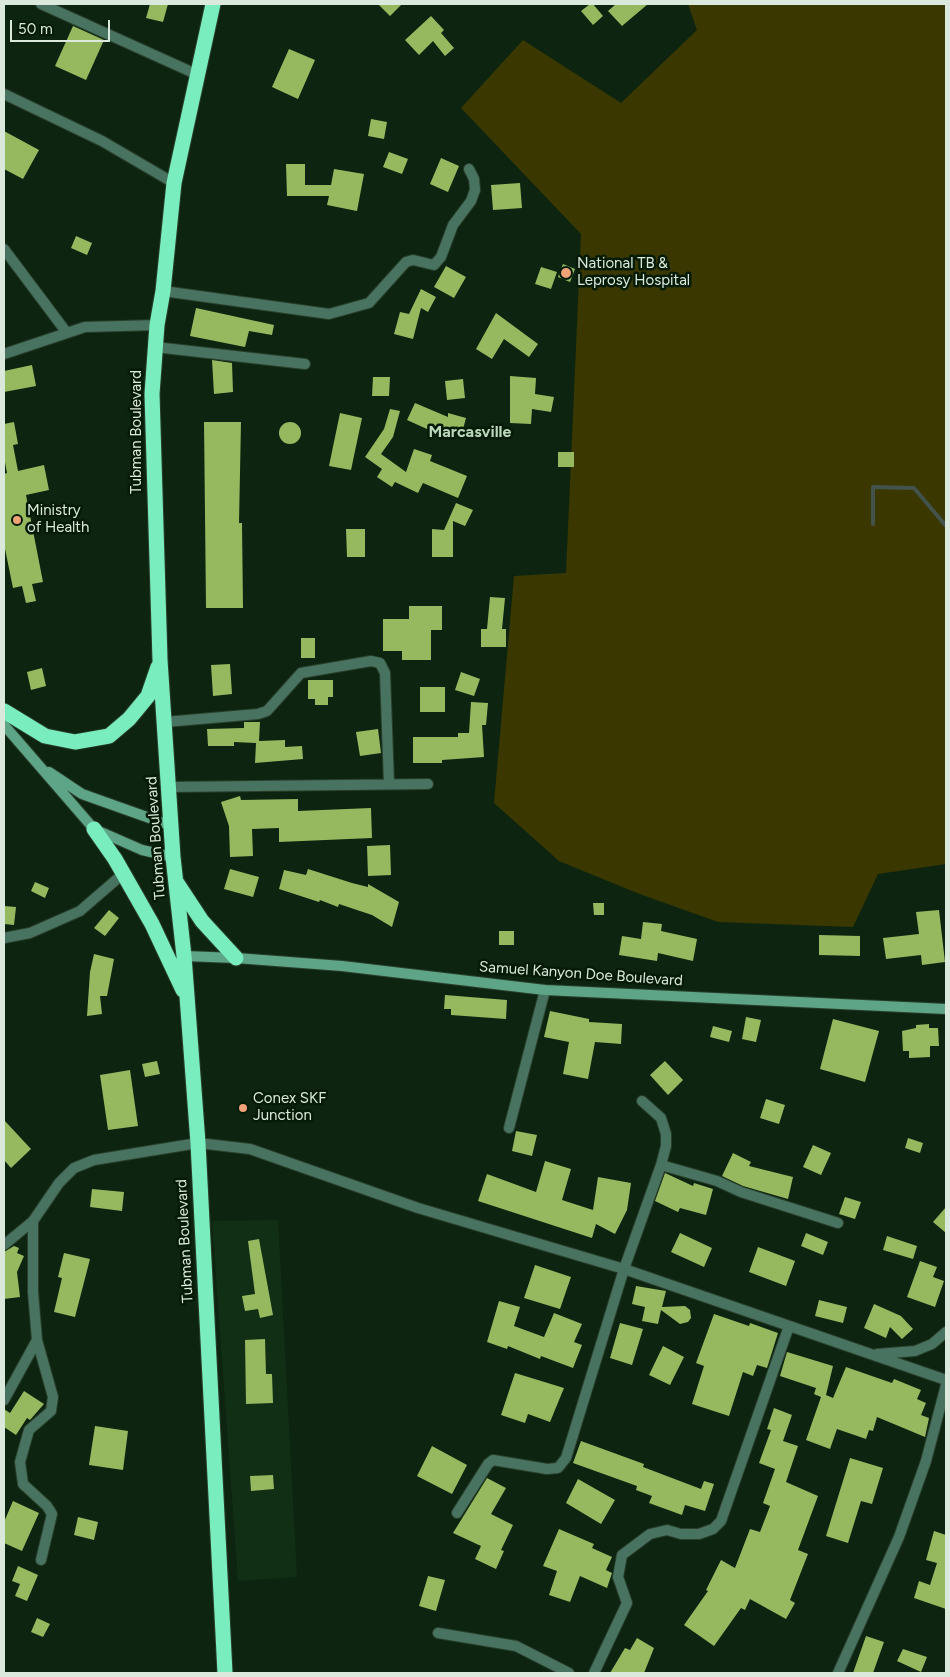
<!DOCTYPE html>
<html>
<head>
<meta charset="utf-8">
<style>
	body { margin:0 }
	#map { position:relative; width:950px; height:1677px; overflow:hidden; background:#0d2510; font-family:Figtree,sans-serif }
	canvas { display:block }
	.frame { position:absolute; inset:0; border:5px solid #dae9db; pointer-events:none }
	.scale { position:absolute; left:10px; top:20px; width:100px; height:22px; box-sizing:border-box; border:2px solid #dae9db; border-top:0; padding-left:6px; font-size:15px; line-height:18px; white-space:nowrap; color:#dae9db; -webkit-text-stroke:4px #051b07; paint-order:stroke }
</style>
</head>
<body>
<div id="map">
<canvas width="950" height="1677"></canvas>
<div class="frame"></div>
<div class="scale">50 m</div>
</div>
<script>
const ctx = document.querySelector('canvas').getContext('2d');
ctx.lineJoin = 'round';
function fillPath(path, color) { ctx.fillStyle = color; ctx.fill(path, 'evenodd'); }
const shape = rows => new Path2D(rows.map(r => 'M' + r).join(''));
function stroke(path, color, width, dash) { ctx.strokeStyle = color; ctx.lineWidth = width; ctx.lineCap = dash ? 'butt' : 'round'; ctx.setLineDash(dash || []); ctx.stroke(path); }
function drawText(font, color, halo, rows, align = 'center') {
  ctx.font = font + ' Figtree,sans-serif'; ctx.lineWidth = 5; ctx.setLineDash([]); ctx.textBaseline = 'middle'; ctx.strokeStyle = halo; ctx.fillStyle = color; for (const [text, x, y, turn = 0] of rows) {
    ctx.save(); ctx.translate(x, y); ctx.rotate((+turn || 0) * Math.PI / 180); ctx.textAlign = isNaN(turn) ? turn : align; if (halo) ctx.strokeText(text, 0, 0); ctx.fillText(text, 0, 0); ctx.restore();
  }
}
fillPath(shape([
	[278,1220,297,1577,238,1581,212,1221]
]), '#112f15');
fillPath(shape([
	[688,4,946,4,946,864,878,874,853,927,718,922,637,893,559,861,494,803,514,576,566,573,581,234,461,108,523,40,621,103,697,30]
]), '#3a3800');
stroke(shape([
	[873,524,873,487,914,488,946,526]
]), '#43524c', 4);
fillPath(shape([
	[150,4,168,4,163,22,146,18],
	[378,4,402,4,390,16],
	[590,4,593,4,603,16,593,25,581,11],
	[616,4,648,4,622,26,608,11],
	[431,16,444,30,441,33,454,48,445,56,433,41,419,55,405,40],
	[73,26,104,40,86,80,55,66],
	[289,49,315,60,298,99,272,87],
	[371,119,387,122,384,139,368,136],
	[4,131,39,150,23,179,4,169],
	[389,152,408,159,402,174,383,167],
	[441,158,459,166,448,192,430,184],
	[286,164,305,164,305,185,331,185,334,169,364,174,357,211,327,205,329,196,287,196],
	[520,183,522,208,493,210,491,185],
	[76,236,92,243,87,255,71,248],
	[563,264,575,269,570,282,558,277],
	[446,266,466,277,454,298,434,287],
	[541,267,557,272,551,289,535,284],
	[421,289,436,297,428,312,421,308,413,339,394,334,400,312,409,314],
	[196,308,274,325,272,335,249,331,245,347,190,336],
	[496,313,538,344,529,357,504,339,492,359,476,349],
	[212,360,232,363,233,392,214,394],
	[32,365,36,386,4,392,4,371],
	[510,376,536,378,535,394,554,397,551,412,532,409,531,424,510,423],
	[373,377,390,377,389,396,372,396],
	[463,379,465,398,447,400,445,381],
	[415,403,448,417,448,413,466,418,461,437,428,427,427,429,407,420],
	[390,409,400,411,393,437,381,454,406,472,414,449,432,455,430,461,467,476,458,498,423,483,418,493,395,482,392,487,377,477,382,469,365,457,384,429],
	[340,413,362,418,351,470,329,466],
	[14,422,18,444,13,445,18,471,44,465,49,490,26,495,43,582,32,584,36,601,26,603,22,586,13,588,4,544,4,474,7,473,4,457,4,424],
	[204,422,241,422,239,523,242,523,243,608,206,608],
	'279 433a11 11 0 1 1 22 0a11 11 0 1 1-22 0Z',
	[558,452,574,452,574,467,558,467],
	[456,503,473,510,465,526,453,521,453,557,432,557,432,529,444,530],
	[346,529,365,529,365,557,347,557],
	[490,597,505,598,502,629,506,629,506,647,481,647,481,629,487,629],
	[409,606,442,606,442,630,431,630,431,660,402,660,402,651,383,651,383,619,409,619],
	[301,638,315,638,315,658,301,658],
	[230,664,232,694,213,696,211,665],
	[42,668,46,686,31,690,27,672],
	[461,672,480,679,474,696,455,690],
	[308,680,333,680,333,697,328,697,328,705,315,705,315,699,308,699],
	[420,687,445,687,445,712,420,712],
	[471,702,488,703,486,725,482,725,484,757,442,760,442,763,413,763,413,737,458,737,458,733,469,733],
	[244,722,260,722,259,741,285,740,285,747,302,746,303,759,255,763,256,743,234,742,234,746,208,746,207,729,244,728],
	[378,729,381,753,360,756,356,732],
	[240,796,241,800,298,799,298,811,371,808,372,838,279,842,279,828,252,829,253,856,230,857,229,826,221,802],
	[390,845,391,875,368,876,367,846],
	[230,869,259,877,253,897,224,889],
	[308,869,352,883,368,887,368,884,399,902,392,927,372,915,339,904,338,907,320,900,319,902,279,889,284,870,306,875],
	[35,882,49,888,45,898,31,891],
	[593,903,604,903,604,915,594,915],
	[4,906,16,907,14,925,4,924],
	[109,910,119,918,105,936,94,928],
	[939,910,945,962,922,965,921,955,886,959,883,938,919,934,916,912],
	[643,922,662,924,661,931,697,939,693,961,658,953,657,961,619,955,622,936,641,939],
	[499,931,514,931,514,945,499,945],
	[819,935,860,936,860,956,819,955],
	[94,954,114,959,107,996,100,996,102,1014,87,1016,90,972],
	[445,995,507,1000,506,1019,451,1015,451,1009,444,1009],
	[550,1011,589,1019,589,1022,622,1024,621,1044,595,1042,588,1079,563,1074,569,1042,544,1037],
	[746,1017,761,1020,756,1042,742,1039],
	[833,1019,879,1031,865,1082,820,1069],
	[929,1024,929,1028,938,1028,939,1046,930,1046,930,1057,909,1058,909,1051,903,1051,902,1031,916,1028,916,1025],
	[713,1026,732,1031,729,1042,710,1037],
	[157,1061,160,1074,145,1077,142,1064],
	[665,1061,683,1080,668,1095,650,1075],
	[130,1070,138,1126,108,1130,100,1075],
	[766,1099,785,1105,779,1124,760,1118],
	[4,1120,31,1149,11,1168,4,1160],
	[516,1131,537,1135,532,1156,512,1151],
	[908,1138,923,1143,920,1153,905,1148],
	[813,1145,831,1153,821,1175,803,1167],
	[733,1153,751,1162,749,1166,793,1177,788,1199,743,1186,722,1176],
	[545,1161,571,1169,562,1200,593,1210,598,1177,631,1183,627,1210,615,1234,596,1224,592,1238,478,1201,487,1174,536,1192],
	[665,1173,693,1186,694,1183,713,1189,706,1215,680,1208,678,1212,655,1201],
	[92,1189,124,1192,122,1211,90,1207],
	[845,1197,861,1202,855,1219,839,1214],
	[946,1207,946,1233,933,1222],
	[680,1233,712,1248,704,1267,671,1252],
	[806,1233,828,1242,823,1255,801,1246],
	[887,1236,917,1246,913,1259,883,1250],
	[259,1239,273,1315,260,1318,258,1309,245,1311,242,1296,255,1294,248,1241],
	[14,1246,19,1248,17,1253,24,1256,17,1272,20,1297,4,1299,4,1252],
	[758,1247,795,1261,786,1286,749,1272],
	[64,1253,90,1259,75,1317,54,1312,62,1278,58,1277],
	[920,1261,937,1267,933,1277,944,1281,935,1307,907,1297],
	[535,1265,571,1277,560,1309,524,1298],
	[636,1286,666,1291,662,1307,685,1306,690,1310,691,1318,688,1322,680,1324,661,1310,658,1324,642,1321,645,1307,632,1304],
	[819,1300,847,1307,843,1323,815,1316],
	[499,1301,520,1307,514,1326,544,1337,554,1313,582,1324,574,1342,582,1345,573,1368,541,1356,540,1359,508,1346,507,1349,487,1342],
	[874,1304,901,1316,913,1329,902,1339,890,1327,886,1338,864,1328],
	[714,1314,749,1326,750,1323,778,1333,767,1368,757,1365,753,1376,743,1372,729,1416,692,1404,704,1366,696,1363],
	[620,1323,643,1329,632,1365,610,1358],
	[265,1339,266,1374,272,1374,273,1403,246,1404,245,1340],
	[663,1346,684,1357,670,1385,649,1375],
	[787,1352,833,1366,826,1395,833,1398,846,1367,892,1383,894,1379,921,1390,917,1399,926,1403,921,1415,929,1418,925,1437,877,1417,873,1431,869,1430,866,1439,837,1429,830,1449,806,1440,821,1397,814,1394,816,1388,780,1376],
	[515,1373,564,1388,550,1422,528,1414,525,1423,501,1415],
	[24,1391,44,1404,30,1420,27,1418,16,1435,4,1427,4,1409,10,1413],
	[774,1408,792,1415,783,1441,798,1446,786,1482,818,1496,798,1550,808,1554,790,1600,795,1603,786,1619,750,1599,745,1610,741,1608,714,1646,684,1625,708,1591,706,1590,721,1560,735,1568,750,1529,760,1532,770,1506,763,1503,775,1469,759,1463,771,1430,767,1429],
	[95,1426,128,1431,123,1470,89,1465],
	[581,1441,644,1464,643,1467,701,1489,704,1481,714,1484,705,1511,685,1505,682,1515,649,1503,652,1496,636,1490,637,1486,573,1463],
	[432,1446,467,1465,452,1494,417,1476],
	[850,1458,883,1468,872,1504,861,1501,848,1543,826,1536],
	[273,1475,274,1489,251,1491,250,1476],
	[487,1478,506,1488,491,1514,513,1525,501,1550,504,1551,496,1569,475,1559,481,1546,453,1533],
	[578,1479,615,1500,601,1524,566,1503],
	[13,1501,39,1513,22,1551,4,1543,4,1522],
	[78,1517,98,1522,94,1540,74,1535],
	[559,1529,594,1544,592,1548,612,1557,606,1570,612,1573,607,1588,580,1576,570,1602,549,1595,557,1571,543,1566],
	[934,1531,946,1535,946,1609,914,1598,919,1581,930,1585,937,1563,926,1560],
	[18,1566,38,1575,27,1601,15,1596,20,1584,12,1581],
	[428,1576,445,1580,436,1611,419,1606],
	[37,1618,50,1624,43,1637,31,1632],
	[866,1636,884,1642,873,1673,853,1673],
	[637,1638,654,1648,644,1673,610,1673,625,1648,630,1650],
	[903,1649,927,1657,921,1672,897,1661]
]), '#96b960');
const street = shape([
	[41,4,196,74],
	[4,94,102,141,174,183],
	[4,249,67,333],
	[163,291,329,314,369,303,406,262,413,260,434,265,441,257,453,225,471,201,475,190,474,179,469,169],
	[155,347,305,364],
	[4,354,85,327,157,325],
	[165,722,258,714,267,711,301,673,371,661,380,663,385,673,389,784],
	[170,787,428,784],
	[4,938,30,933,80,911,124,873],
	[509,1128,545,990],
	[661,1165,717,1181,741,1192,838,1223],
	[4,1245,33,1221],
	[877,1354,915,1351,932,1344,946,1332],
	[4,1400,37,1340],
	[457,1513,488,1464,493,1460,547,1469,558,1468,566,1458,624,1269,661,1165,666,1146,666,1134,661,1118,642,1101],
	[41,1560,52,1514,47,1506,23,1484,20,1462,29,1430,51,1411,53,1397,37,1340,33,1292,33,1221,59,1183,74,1168,94,1160,198,1143,250,1149,418,1208,624,1269,946,1380],
	[438,1633,516,1646,569,1673],
	[594,1673,627,1603,618,1577,622,1555,650,1534,667,1530,681,1534,699,1534,713,1529,721,1521,789,1326],
	[838,1673,899,1537,926,1461,946,1385]
]);
const secondary = shape([
	[4,725,94,829,142,850,173,857],
	[49,772,82,794,172,826],
	[184,956,236,958,342,966,545,990,946,1009]
]);
const highway = shape([
	[213,4,174,183,163,291,157,325,152,394,160,660,173,857,184,956,198,1143,225,1673],
	[4,711,45,736,75,742,109,736,129,719,148,696,158,667],
	[94,829,115,859,152,924,183,990],
	[177,883,202,921,236,958]
]);
stroke(street, '#2a402c', 12);
stroke(secondary, '#2a402c', 12);
stroke(highway, '#2a402c', 17);
stroke(street, '#497361', 10);
stroke(secondary, '#5ea487', 10);
stroke(highway, '#7aedbf', 15);
for (const [x, y, r, color] of [
	[566,273,6,"#efa378"],
	[17,520,5,"#efa378"],
	[243,1108,5,"#efa378"]
]) { const dot = new Path2D(); dot.arc(x, y, r, 0, 2 * Math.PI); ctx.fillStyle = color; ctx.fill(dot); stroke(dot, '#051b07', 2); }
drawText('15px', '#dae9db', '#051b07', [
	["National TB &",577,264],
	["Leprosy Hospital",577,281],
	["Ministry",27,511],
	["of Health",27,528],
	["Conex SKF",253,1099],
	["Junction",253,1116]
], 'left');
drawText('15px', '#dae9db', '#051b07', [
	["Tubman Boulevard",137,432,-90],
	["Tubman Boulevard",156,838,-94],
	["Samuel Kanyon Doe Boulevard",581,974,4],
	["Tubman Boulevard",185,1241,-93]
]);
drawText('bold 16px', '#bad7bb', '#051b07', [
	["Marcasville",470,432]
]);
</script>
</body>
</html>
